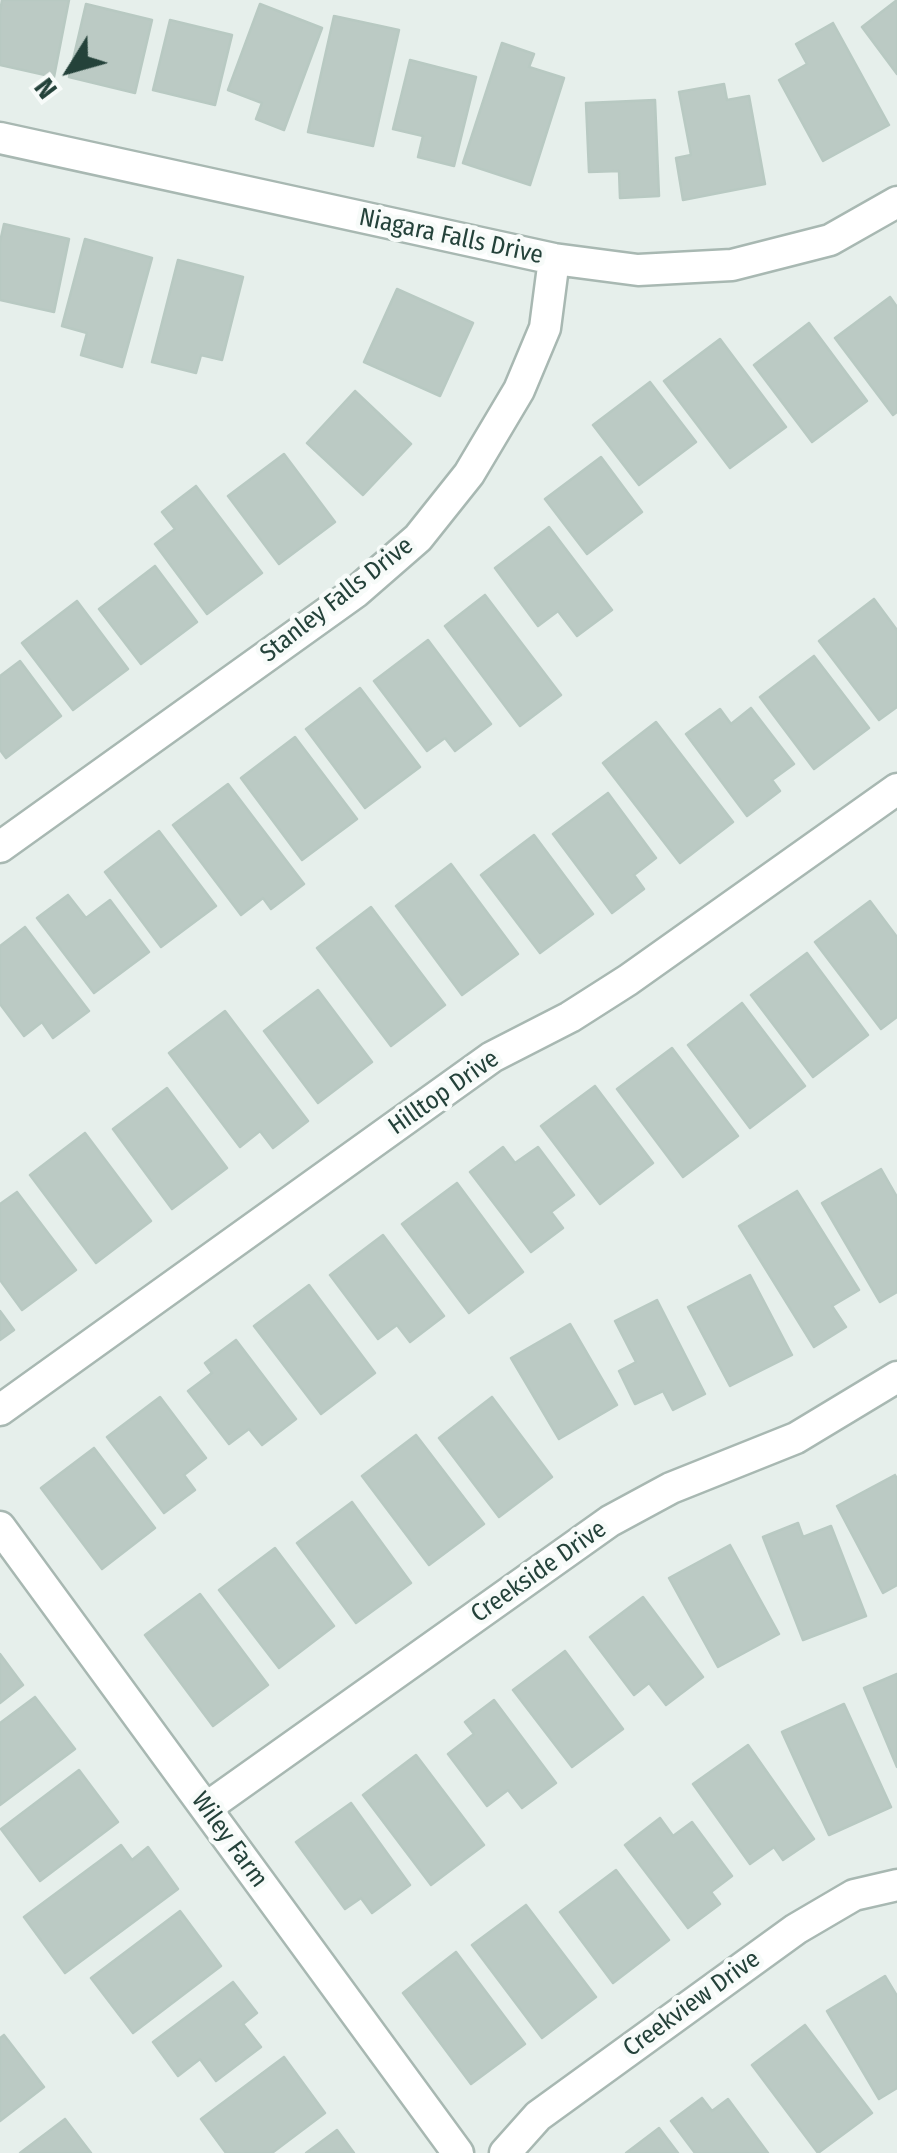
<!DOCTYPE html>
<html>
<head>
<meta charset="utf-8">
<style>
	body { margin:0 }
	#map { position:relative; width:897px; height:2153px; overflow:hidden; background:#e6efeb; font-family:"Fira Sans Condensed",sans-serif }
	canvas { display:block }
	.north { position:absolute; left:20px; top:20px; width:100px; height:100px; -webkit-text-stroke:8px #f7fbf9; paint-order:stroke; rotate:233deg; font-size:28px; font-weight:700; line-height:40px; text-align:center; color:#24423a }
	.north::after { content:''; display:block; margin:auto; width:35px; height:45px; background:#24423a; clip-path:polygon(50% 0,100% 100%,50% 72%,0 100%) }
</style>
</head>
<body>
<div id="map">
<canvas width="897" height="2153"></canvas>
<div class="north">N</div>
</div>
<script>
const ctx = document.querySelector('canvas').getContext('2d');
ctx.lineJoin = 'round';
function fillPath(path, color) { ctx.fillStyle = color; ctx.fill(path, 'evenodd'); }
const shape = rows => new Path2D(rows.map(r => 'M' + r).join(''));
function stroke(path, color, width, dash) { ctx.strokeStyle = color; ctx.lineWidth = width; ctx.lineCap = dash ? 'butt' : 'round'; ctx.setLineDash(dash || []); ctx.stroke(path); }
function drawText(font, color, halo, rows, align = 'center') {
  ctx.font = font + ' "Fira Sans Condensed",sans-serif'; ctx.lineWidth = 9; ctx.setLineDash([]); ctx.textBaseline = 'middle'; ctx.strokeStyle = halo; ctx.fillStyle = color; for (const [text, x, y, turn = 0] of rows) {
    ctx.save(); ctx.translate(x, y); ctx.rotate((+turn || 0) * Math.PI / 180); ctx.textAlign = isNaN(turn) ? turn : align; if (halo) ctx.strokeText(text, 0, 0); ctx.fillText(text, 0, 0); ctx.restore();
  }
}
const building = shape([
	[2,0,69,0,54,77,0,65,0,12,2,0],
	[897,0,897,74,862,27,897,0],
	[86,4,152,20,135,93,69,77,86,4],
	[260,4,322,28,284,130,256,119,262,103,228,90,260,4],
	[334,16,399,30,373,146,308,132,334,16],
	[170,20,232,35,215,105,153,90,170,20],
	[833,23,889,125,823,161,779,80,807,64,796,44,833,23],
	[502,43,534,54,529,67,564,78,530,185,463,163,502,43],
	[410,60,476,77,454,166,418,157,423,136,393,129,410,60],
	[724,84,727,100,749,96,765,184,683,200,676,158,691,155,679,92,724,84],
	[655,100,659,196,620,198,619,171,589,172,586,103,655,100],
	[4,224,69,239,54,312,0,300,0,242,4,224],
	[85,239,152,258,122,367,81,355,87,333,62,326,85,239],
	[178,260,243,277,222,360,201,355,196,373,152,362,178,260],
	[397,289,473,323,440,396,364,362,397,289],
	[890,297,897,307,897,412,893,415,835,338,890,297],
	[809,323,867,401,812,442,754,365,809,323],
	[720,339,786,427,730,468,664,381,720,339],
	[650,382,696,442,639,485,593,425,650,382],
	[355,391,411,444,363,495,307,443,355,391],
	[284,454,335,522,279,564,228,496,284,454],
	[601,457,642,512,587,554,545,499,601,457],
	[196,486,262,573,207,614,155,544,175,529,162,512,196,486],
	[549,527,612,610,577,636,558,611,538,626,495,568,549,527],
	[155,566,197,622,141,664,99,609,155,566],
	[485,595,561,695,520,726,445,626,485,595],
	[874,599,897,630,897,707,879,720,819,641,874,599],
	[77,601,128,669,73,710,22,643,77,601],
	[428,640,491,724,455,751,445,738,427,751,374,681,428,640],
	[814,656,869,728,814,769,760,697,814,656],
	[20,661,61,716,6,758,0,750,0,676,20,661],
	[360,688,420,767,365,808,306,729,360,688],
	[751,708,794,764,772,780,780,791,747,816,686,734,720,709,731,724,751,708],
	[656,722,733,822,680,863,603,763,656,722],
	[295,737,357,819,302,860,241,778,295,737],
	[228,784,304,884,271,909,263,898,241,915,173,825,228,784],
	[608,793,656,858,634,875,644,889,612,913,553,834,608,793],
	[159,831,216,906,161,947,105,872,159,831],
	[534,835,593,914,540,953,481,875,534,835],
	[451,864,518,954,462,995,396,906,451,864],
	[68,895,86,918,110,900,149,952,94,993,37,918,68,895],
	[870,901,897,937,897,1017,881,1029,815,942,870,901],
	[371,907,445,1005,391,1046,317,948,371,907],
	[25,927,89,1011,53,1038,42,1022,24,1036,0,1004,0,946,25,927],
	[807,953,868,1035,813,1077,751,995,807,953],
	[318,990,372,1062,318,1103,264,1031,318,990],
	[742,1003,805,1086,750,1128,688,1045,742,1003],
	[225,1011,308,1121,273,1148,260,1131,240,1147,169,1053,225,1011],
	[672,1048,738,1136,683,1177,617,1089,672,1048],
	[595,1086,653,1163,600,1204,541,1126,595,1086],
	[167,1088,227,1168,172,1209,113,1129,167,1088],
	[85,1133,151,1221,96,1263,30,1175,85,1133],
	[503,1147,515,1163,538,1147,574,1195,551,1212,563,1228,531,1252,470,1172,503,1147],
	[881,1169,897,1197,897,1292,880,1302,822,1203,881,1169],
	[457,1183,523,1272,469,1313,402,1224,457,1183],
	[797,1191,859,1290,832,1306,846,1327,814,1347,739,1226,797,1191],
	[17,1192,76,1270,22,1310,0,1280,0,1204,17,1192],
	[383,1235,444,1316,410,1342,397,1325,378,1339,330,1275,383,1235],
	[750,1275,792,1355,730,1386,688,1307,750,1275],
	[309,1285,375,1373,321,1414,254,1326,309,1285],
	[657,1300,705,1394,673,1410,663,1391,635,1404,619,1371,636,1362,615,1321,657,1300],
	[0,1311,14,1330,0,1340,0,1311],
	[570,1324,617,1405,559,1439,511,1358,570,1324],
	[236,1340,296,1419,262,1445,249,1429,229,1444,188,1391,212,1373,205,1363,236,1340],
	[160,1397,206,1458,184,1475,195,1490,164,1513,107,1437,160,1397],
	[492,1397,552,1477,499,1517,439,1438,492,1397],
	[416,1435,484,1524,429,1565,362,1476,416,1435],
	[94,1448,155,1528,102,1569,41,1488,94,1448],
	[895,1475,897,1479,897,1585,883,1593,837,1506,895,1475],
	[352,1502,411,1583,356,1623,297,1543,352,1502],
	[798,1523,803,1537,831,1526,866,1616,803,1640,763,1537,798,1523],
	[730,1545,779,1634,718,1667,669,1578,730,1545],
	[275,1548,334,1626,279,1668,219,1590,275,1548],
	[200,1594,268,1685,213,1726,145,1635,200,1594],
	[643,1597,703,1677,666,1705,649,1683,634,1695,590,1637,643,1597],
	[565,1651,623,1729,572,1767,513,1690,565,1651],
	[0,1654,23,1685,0,1703,0,1654],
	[897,1674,897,1767,864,1688,897,1674],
	[35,1697,75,1749,0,1805,0,1723,35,1697],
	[494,1700,556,1783,522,1808,508,1790,487,1806,448,1754,474,1734,465,1722,494,1700],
	[844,1704,891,1807,829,1835,782,1732,844,1704],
	[748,1745,814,1839,783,1860,774,1847,750,1864,693,1784,748,1745],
	[416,1755,484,1845,431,1885,363,1795,416,1755],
	[79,1770,118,1822,40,1881,1,1829,79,1770],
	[351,1803,410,1885,372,1913,361,1898,345,1909,296,1842,351,1803],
	[660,1818,673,1836,692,1822,732,1876,711,1892,720,1904,688,1928,625,1845,660,1818],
	[121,1845,132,1860,148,1847,178,1889,65,1973,24,1917,121,1845],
	[616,1870,669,1940,613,1983,560,1912,616,1870],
	[526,1905,596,1997,542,2038,472,1945,526,1905],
	[180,1911,221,1966,133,2033,91,1978,180,1911],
	[456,1952,525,2044,471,2084,403,1993,456,1952],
	[885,1976,897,1996,897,2088,879,2099,827,2011,885,1976],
	[233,1982,257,2013,243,2024,261,2047,216,2081,200,2059,178,2076,153,2042,233,1982],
	[805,2025,872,2113,818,2153,752,2065,805,2025],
	[4,2035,44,2087,0,2121,0,2038,4,2035],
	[284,2057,325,2113,272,2153,226,2153,201,2119,284,2057],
	[702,2098,712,2111,728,2099,768,2153,695,2153,671,2121,702,2098],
	[65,2119,91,2153,20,2153,65,2119],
	[659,2128,678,2153,626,2153,659,2128],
	[337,2130,354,2153,306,2153,337,2130]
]);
fillPath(building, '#bbcac4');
stroke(building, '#b8c9c2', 2.5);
const minor = shape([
	[0,138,554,259,638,270,732,265,830,240,897,202],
	[0,847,356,592,418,538,469,474,519,390,545,328,554,259],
	[0,1410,492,1057,570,1017,628,980,897,789],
	[0,1527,458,2153],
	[206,1808,610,1521,671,1488,796,1438,897,1377],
	[505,2153,538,2116,796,1929,854,1895,897,1885]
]);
stroke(minor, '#a8b8b2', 35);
stroke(minor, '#fff', 30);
drawText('25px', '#24423a', '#f7fbf9', [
	["Niagara Falls Drive",451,237,12],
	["Stanley Falls Drive",337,600,-38],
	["Hilltop Drive",444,1093,-35],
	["Creekside Drive",539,1572,-35],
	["Wiley Farm",229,1840,54],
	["Creekview Drive",692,2004,-36]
]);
</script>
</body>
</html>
